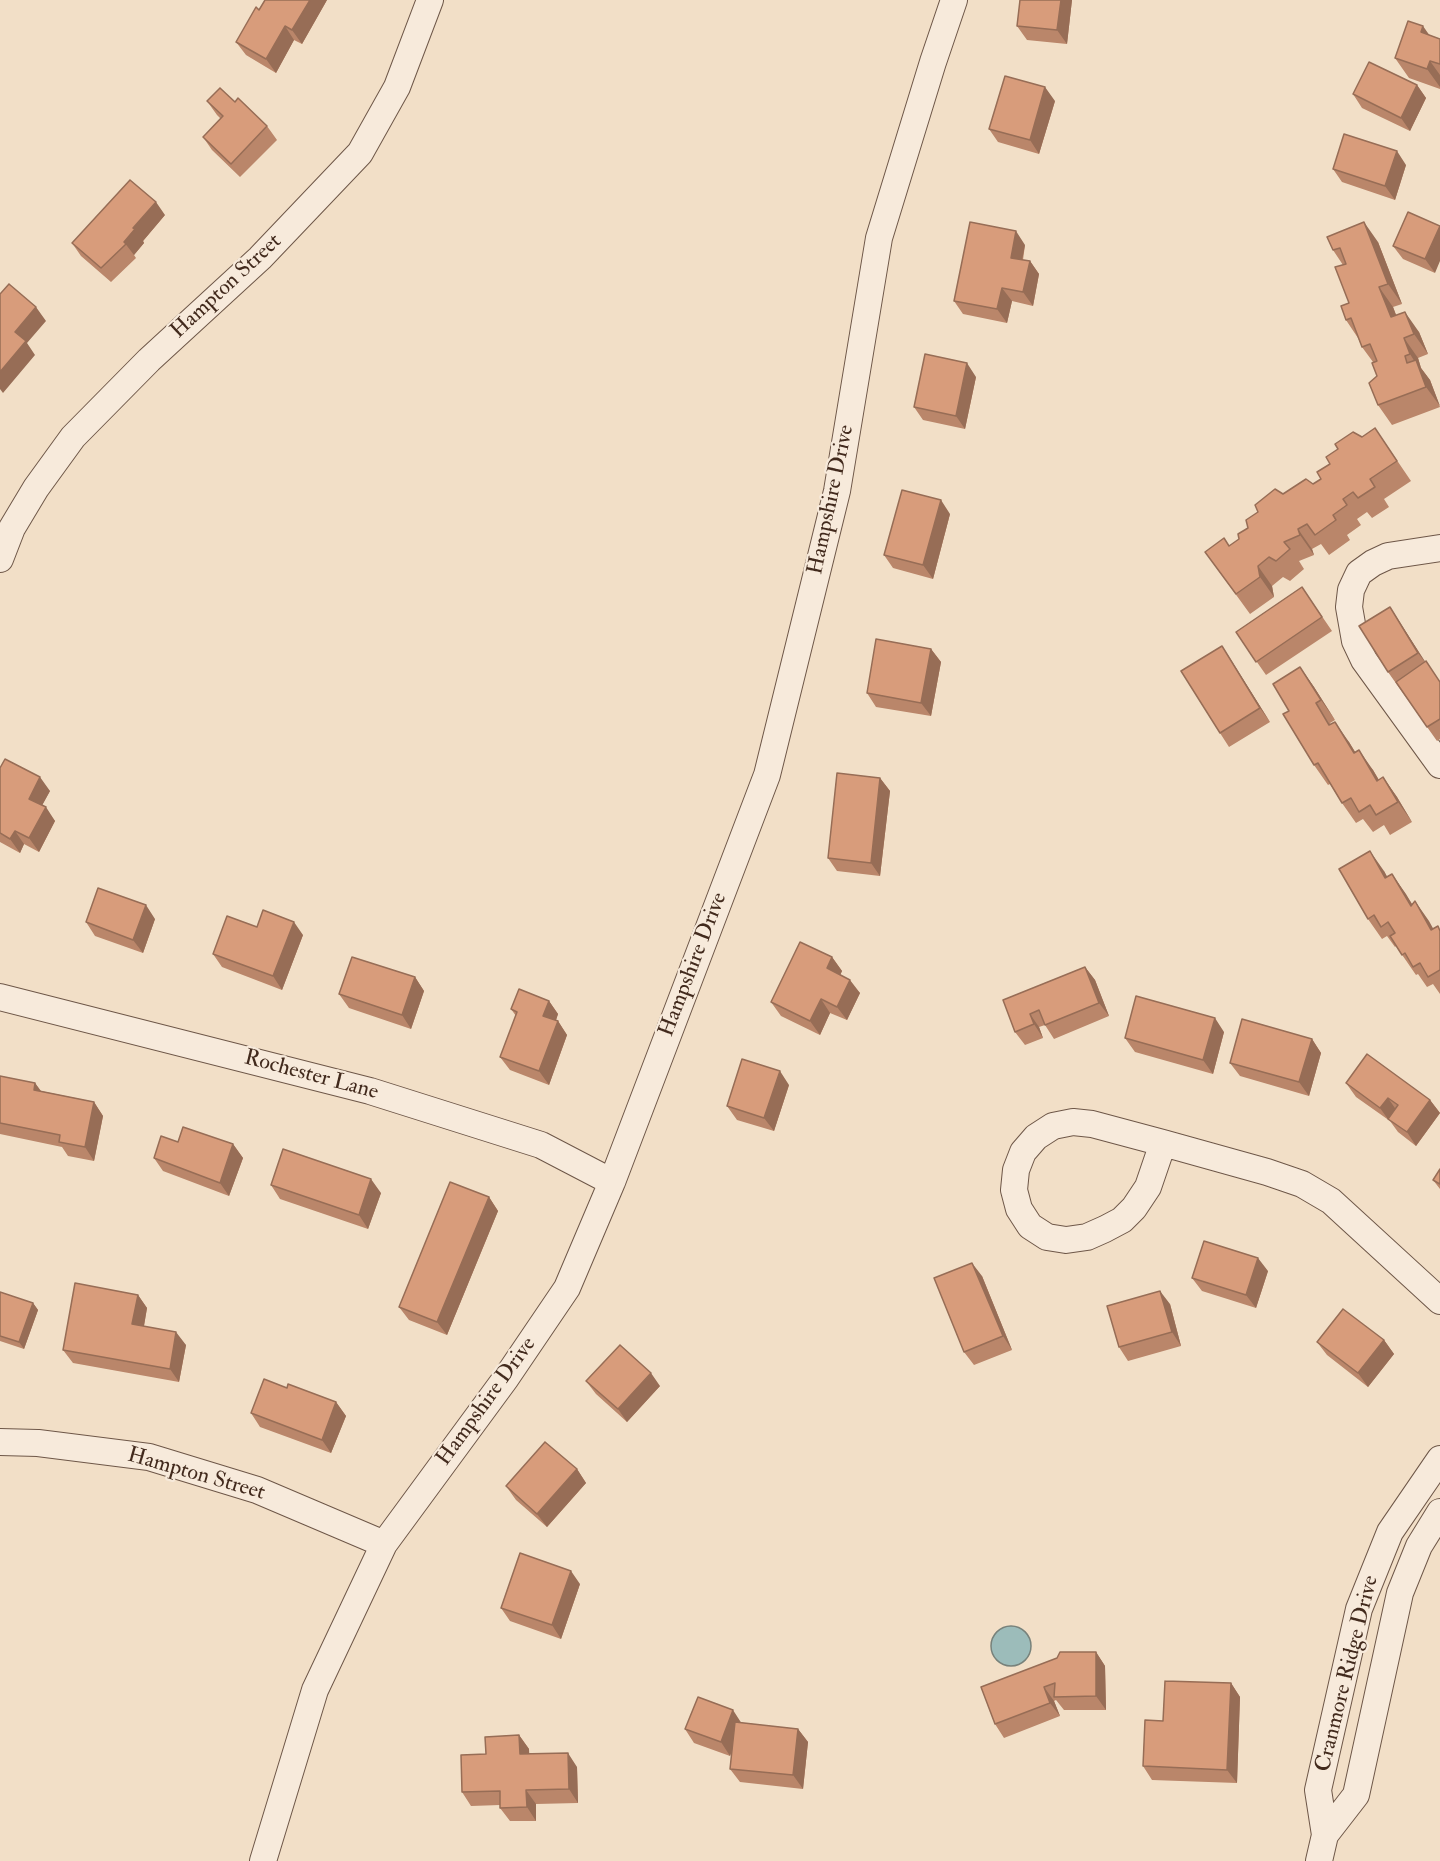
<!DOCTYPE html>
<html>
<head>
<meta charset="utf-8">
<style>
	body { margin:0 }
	canvas { display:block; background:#f2dfc7 }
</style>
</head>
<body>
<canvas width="1440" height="1861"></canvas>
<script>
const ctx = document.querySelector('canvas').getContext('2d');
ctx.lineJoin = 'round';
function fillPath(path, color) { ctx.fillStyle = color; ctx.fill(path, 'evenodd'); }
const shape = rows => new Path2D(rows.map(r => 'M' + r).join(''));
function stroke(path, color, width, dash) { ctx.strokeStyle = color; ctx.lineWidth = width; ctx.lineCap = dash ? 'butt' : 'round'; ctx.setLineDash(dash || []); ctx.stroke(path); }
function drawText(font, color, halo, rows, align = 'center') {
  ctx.font = font + ' "IM FELL Double Pica",serif'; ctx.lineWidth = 4.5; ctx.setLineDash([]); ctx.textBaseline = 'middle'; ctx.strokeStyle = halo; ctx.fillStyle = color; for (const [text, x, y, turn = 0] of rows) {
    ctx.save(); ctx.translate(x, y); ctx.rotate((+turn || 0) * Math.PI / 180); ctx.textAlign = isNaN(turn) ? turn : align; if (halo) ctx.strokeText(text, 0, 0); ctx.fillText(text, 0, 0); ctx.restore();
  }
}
const water = shape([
	'991 1646a20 20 0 1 1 40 0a20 20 0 1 1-40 0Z'
]);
fillPath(water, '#9cbcba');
stroke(water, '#78827b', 1.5);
const street = shape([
	[1440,548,1388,556,1373,563,1359,573,1351,590,1349,607,1355,641,1364,660,1440,765],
	[0,559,12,528,36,488,73,437,149,360,260,258,360,153,397,87,430,0],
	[0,997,370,1091,541,1145,612,1182],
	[1163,1143,1148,1187,1134,1208,1122,1220,1105,1229,1087,1237,1066,1240,1047,1237,1030,1226,1019,1209,1014,1190,1016,1170,1023,1152,1036,1137,1053,1126,1073,1122,1092,1124,1163,1143,1267,1172,1302,1184,1331,1201,1440,1301],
	[0,1442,38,1443,149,1457,257,1490,384,1544],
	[1325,1835,1356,1795,1400,1593,1419,1546,1440,1512],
	[263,1861,315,1690,384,1544,506,1378,567,1288,612,1182,767,775,837,491,879,238,933,62,954,0],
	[1319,1861,1325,1835,1318,1790,1359,1609,1390,1532,1440,1459]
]);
stroke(street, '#6e5748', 28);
stroke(street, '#f7eadb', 26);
fillPath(shape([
	[327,0,302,44,294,40,276,73,246,55,236,42,259,10],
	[1020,0,1072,0,1067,44,1027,40,1017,26],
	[1429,35,1440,39,1440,89,1409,78,1395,58],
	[1417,85,1426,98,1410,131,1362,108,1353,94],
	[207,101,235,102,267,126,277,140,240,177,212,150,203,137,221,119,217,115],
	[1055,101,1039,154,998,142,989,129],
	[1406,165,1395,200,1342,182,1333,169],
	[1408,212,1435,273,1403,259,1393,246],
	[165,215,143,241,144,243,134,255,136,258,111,282,81,256,72,243],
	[1327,237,1378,242,1402,304,1393,307,1396,315,1419,332,1428,354,1418,358,1421,368,1430,380,1440,407,1392,425,1378,405,1377,376,1373,362,1362,347,1358,338,1346,320,1349,303,1343,265,1333,250],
	[1025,245,1023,260,1030,261,1039,274,1033,306,1012,301,1007,323,963,314,954,301],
	[976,377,965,429,923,420,914,407],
	[1375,428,1411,481,1384,499,1389,507,1372,518,1367,512,1357,519,1361,525,1347,535,1350,540,1329,555,1321,544,1312,549,1314,555,1299,561,1304,569,1290,581,1283,577,1272,586,1274,597,1250,614,1205,552,1229,546,1239,539,1283,494,1313,484,1321,479,1330,464,1362,437],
	[950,514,933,579,893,568,884,555],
	[1302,587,1332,631,1266,675,1236,632],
	[1390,607,1425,662,1440,682,1440,739,1437,741,1388,672],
	[1222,646,1231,660,1270,722,1229,747,1220,733],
	[931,649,941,662,931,716,876,707,867,693],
	[1300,667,1314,687,1335,720,1330,723,1330,725,1349,742,1355,752,1373,770,1379,780,1383,777,1397,797,1412,822,1390,835,1384,825,1373,832,1363,819,1356,823,1342,803,1330,784,1328,785,1314,765,1289,711],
	[0,768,50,791,42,805,55,821,39,852,24,844,20,853,0,842],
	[880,778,890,791,880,876,837,871,828,858],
	[1384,871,1387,877,1392,874,1412,904,1415,901,1433,929,1440,930,1440,994,1433,984,1427,987,1418,974,1416,975,1396,946,1395,947,1387,936,1382,939,1368,919],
	[155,919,143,953,95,936,86,922],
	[257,927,303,935,282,990,222,967,213,954],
	[832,957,842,971,840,975,860,993,847,1020,830,1013,820,1035,781,1016,771,1002],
	[1085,967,1095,980,1109,1016,1054,1039,1045,1025,1039,1027,1043,1038,1025,1045,1015,1032,1003,1000],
	[415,977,424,991,411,1029,349,1008,339,994],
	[549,1001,558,1014,556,1020,558,1021,567,1035,549,1085,510,1070,500,1057,516,1016,511,1009],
	[1224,1032,1213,1074,1135,1052,1125,1038],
	[1312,1039,1321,1053,1309,1096,1240,1076,1230,1063],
	[0,1076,35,1083,41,1091,94,1102,103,1116,94,1161,68,1156,62,1147,0,1134],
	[1346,1083,1430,1100,1440,1113,1416,1146,1398,1132,1390,1121,1356,1097],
	[789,1085,774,1131,737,1120,727,1106],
	[178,1142,233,1144,243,1158,229,1196,163,1171,154,1158],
	[1440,1169,1440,1189,1433,1180],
	[271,1185,381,1193,368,1229,280,1199],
	[489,1197,498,1211,447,1335,409,1320,399,1307],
	[1268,1271,1256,1308,1202,1291,1192,1278],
	[982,1276,1012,1350,974,1365,964,1352],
	[0,1292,33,1303,38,1310,24,1349,0,1341],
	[138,1295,147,1308,144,1326,186,1345,179,1382,73,1363,63,1350],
	[1170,1304,1181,1346,1128,1361,1119,1347],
	[1384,1340,1394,1354,1368,1387,1327,1355,1317,1342],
	[586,1381,660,1386,627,1422,596,1394],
	[287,1388,336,1402,346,1416,331,1453,260,1427,251,1413],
	[577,1469,586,1483,547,1527,516,1500,506,1486],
	[580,1584,561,1639,510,1621,501,1608],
	[1096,1652,1105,1666,1106,1710,1064,1710,1056,1700,1054,1701,1060,1716,1004,1738,995,1724,981,1687],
	[1231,1683,1240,1697,1237,1783,1152,1780,1143,1766,1163,1721],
	[742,1723,798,1729,808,1742,803,1789,740,1782,730,1769,732,1751,730,1756,694,1743,685,1729],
	[519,1735,529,1749,529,1754,577,1767,578,1803,536,1804,536,1821,510,1821,500,1808,500,1805,471,1806,462,1792,486,1754]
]), '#ba866a');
fillPath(shape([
	[310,0,327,0,302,44,292,30],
	[1061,0,1072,0,1067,44,1057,30],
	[285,26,294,40,276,73,266,59],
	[1423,26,1437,46,1421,32],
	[1430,61,1440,75,1440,87,1427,69],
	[1417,85,1426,98,1410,131,1401,118],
	[1045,87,1055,101,1039,154,1030,140],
	[1397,151,1406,165,1395,200,1385,186],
	[156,202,165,215,143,241,144,243,134,255,124,242,133,228],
	[1364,222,1378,242,1402,304,1388,284],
	[1440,226,1440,261,1435,273,1425,259],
	[1016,231,1025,245,1020,271,1011,258],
	[1030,261,1039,274,1033,306,1023,292],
	[1379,287,1393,307,1405,338,1391,317],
	[1002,288,1012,301,1007,323,997,309],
	[36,307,46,321,27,343,35,355,3,393,0,389,0,372,15,332],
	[1405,312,1419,332,1428,354,1414,334],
	[1404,338,1418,358,1421,368,1430,380,1440,406,1426,387,1418,367,1410,354],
	[967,363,976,377,965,429,956,416],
	[941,500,950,514,933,579,923,565],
	[1298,529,1312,549,1314,555,1300,535],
	[1258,566,1272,586,1274,597,1260,577],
	[1390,607,1399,621,1428,666,1418,653],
	[1222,646,1231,660,1270,722,1260,708],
	[931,649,941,662,931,716,921,703],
	[1300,667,1314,687,1335,720,1321,700],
	[1335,722,1349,742,1368,773,1354,753],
	[1359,750,1373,770,1391,801,1377,781],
	[40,777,50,791,38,813,29,799],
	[1383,777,1397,797,1412,822,1398,802],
	[880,778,890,791,880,876,871,863],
	[46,807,55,821,39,852,29,838],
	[15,831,24,844,20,853,10,839],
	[1370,851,1384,871,1399,898,1385,878],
	[1392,874,1406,894,1425,926,1411,906],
	[1415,901,1429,921,1440,941,1431,930],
	[146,905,155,919,143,953,133,940],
	[294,922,303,935,282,990,273,976],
	[832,957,842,971,837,982,827,968],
	[1085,967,1095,980,1109,1016,1099,1003],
	[415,977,424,991,411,1029,402,1015],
	[850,980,860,993,847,1020,837,1007],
	[821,999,830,1013,820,1035,810,1021],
	[549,1001,558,1014,553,1029,543,1016],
	[1030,1014,1039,1027,1043,1038,1034,1024],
	[1215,1018,1224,1032,1213,1074,1203,1060],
	[558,1021,567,1035,549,1085,539,1071],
	[1312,1039,1321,1053,1309,1096,1299,1082],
	[780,1071,789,1085,774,1131,764,1118],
	[35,1083,45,1097,34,1090],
	[1388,1098,1397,1111,1388,1119,1390,1122,1380,1108],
	[1430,1100,1440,1113,1416,1146,1407,1132],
	[94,1102,103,1116,94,1161,85,1147],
	[233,1144,243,1158,229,1196,220,1183],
	[371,1179,381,1193,368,1229,359,1215],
	[489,1197,498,1211,447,1335,437,1322],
	[1258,1258,1268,1271,1256,1308,1246,1295],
	[972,1263,982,1276,1012,1350,1003,1336],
	[1160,1291,1170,1304,1181,1346,1172,1332],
	[138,1295,147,1308,142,1337,132,1324],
	[33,1303,38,1310,24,1349,19,1342],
	[176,1332,186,1345,179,1382,170,1369],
	[1384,1340,1394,1354,1368,1387,1358,1373],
	[651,1373,660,1386,627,1422,618,1409],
	[336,1402,346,1416,331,1453,322,1440],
	[577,1469,586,1483,547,1527,537,1514],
	[571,1571,580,1584,561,1639,552,1625],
	[1096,1652,1105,1666,1106,1710,1096,1696],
	[1231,1683,1240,1697,1237,1783,1227,1770],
	[1044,1687,1054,1701,1060,1716,1050,1703],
	[733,1710,742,1724,730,1756,721,1742],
	[798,1729,808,1742,803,1789,793,1775],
	[519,1735,529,1749,530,1768,520,1754],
	[568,1753,577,1767,578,1803,569,1789],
	[526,1790,536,1804,536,1821,527,1807]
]), '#976d56');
const building = shape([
	[265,0,310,0,292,30,285,26,266,59,236,42,256,7,259,10,265,0],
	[1020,0,1061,0,1057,30,1017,26,1020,0],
	[1408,21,1423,26,1421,32,1440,39,1440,64,1430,61,1427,69,1395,58,1408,21],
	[1369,62,1417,85,1401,118,1353,94,1369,62],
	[1005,76,1045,87,1030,140,989,129,1005,76],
	[220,88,235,102,238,98,267,126,231,164,203,137,223,116,207,101,220,88],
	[1344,134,1397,151,1385,186,1333,169,1344,134],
	[130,180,156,202,133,228,135,229,124,242,126,244,101,268,72,243,130,180],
	[1408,212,1440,226,1425,259,1393,246,1408,212],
	[970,222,1016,231,1011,258,1030,261,1023,292,1002,288,997,309,954,301,970,222],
	[1364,222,1388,284,1379,287,1391,317,1405,312,1414,334,1404,338,1410,354,1405,356,1407,363,1416,360,1426,387,1378,405,1369,383,1377,376,1372,363,1377,361,1370,344,1362,347,1351,318,1346,320,1341,306,1349,303,1335,267,1346,264,1340,248,1333,250,1327,237,1364,222],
	[9,284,36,307,15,332,26,341,0,372,0,294,9,284],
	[925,354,967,363,956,416,914,407,925,354],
	[1375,428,1397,461,1370,479,1375,487,1358,498,1353,492,1343,499,1347,505,1333,515,1336,520,1315,535,1307,524,1298,529,1300,535,1284,542,1290,549,1276,561,1269,557,1258,566,1260,577,1236,594,1205,552,1224,538,1229,546,1239,539,1238,534,1248,528,1246,520,1258,512,1255,505,1275,489,1283,494,1306,479,1313,484,1321,479,1317,472,1330,464,1326,457,1338,449,1335,444,1353,432,1362,437,1375,428],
	[902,490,941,500,923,565,884,555,902,490],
	[1302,587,1322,617,1256,662,1236,632,1302,587],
	[1390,607,1418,653,1388,672,1359,626,1390,607],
	[876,639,931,649,921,703,867,693,876,639],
	[1222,646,1260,708,1220,733,1181,671,1222,646],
	[1426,661,1440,682,1440,719,1427,727,1396,682,1426,661],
	[1300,667,1321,700,1316,703,1329,725,1335,722,1354,753,1359,750,1377,781,1383,777,1398,802,1376,815,1370,805,1359,812,1351,798,1342,803,1318,763,1314,765,1283,714,1289,711,1273,684,1300,667],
	[5,759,40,777,29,799,46,807,29,838,15,831,10,839,0,833,0,768,5,759],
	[837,773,880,778,871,863,828,858,837,773],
	[1370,851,1385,878,1392,874,1411,906,1415,901,1431,930,1438,926,1440,931,1440,970,1428,977,1420,963,1413,967,1405,953,1402,955,1390,936,1395,933,1388,922,1381,927,1374,915,1368,919,1339,869,1370,851],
	[98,888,146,905,133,940,86,922,98,888],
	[263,910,294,922,273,976,213,954,227,916,257,927,263,910],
	[800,942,832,957,827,968,850,980,837,1007,821,999,810,1021,771,1002,800,942],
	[352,957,415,977,402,1015,339,994,352,957],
	[1085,967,1099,1003,1045,1025,1039,1010,1030,1014,1034,1024,1015,1032,1003,1000,1085,967],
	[519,989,549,1001,543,1016,558,1021,539,1071,500,1057,517,1012,511,1009,519,989],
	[1136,996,1215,1018,1203,1060,1125,1038,1136,996],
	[1242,1019,1312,1039,1299,1082,1230,1063,1242,1019],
	[1367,1054,1430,1100,1407,1132,1388,1119,1398,1105,1388,1098,1380,1108,1346,1083,1367,1054],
	[742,1059,780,1071,764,1118,727,1106,742,1059],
	[0,1076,35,1083,34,1090,94,1102,85,1147,59,1142,60,1135,0,1123,0,1076],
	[183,1127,233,1144,220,1183,154,1158,161,1136,178,1142,183,1127],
	[283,1149,371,1179,359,1215,271,1185,283,1149],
	[1440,1169,1440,1184,1433,1180,1440,1169],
	[450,1182,489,1197,437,1322,399,1307,450,1182],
	[1204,1241,1258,1258,1246,1295,1192,1278,1204,1241],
	[972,1263,1003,1336,964,1352,934,1278,972,1263],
	[75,1283,138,1295,132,1324,176,1332,170,1369,63,1350,75,1283],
	[1160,1291,1172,1332,1119,1347,1107,1306,1160,1291],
	[0,1292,33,1303,19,1342,0,1336,0,1292],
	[1343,1309,1384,1340,1358,1373,1317,1342,1343,1309],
	[620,1345,651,1373,618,1409,586,1381,620,1345],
	[264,1379,287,1388,288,1384,336,1402,322,1440,251,1413,264,1379],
	[545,1442,577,1469,537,1514,506,1486,545,1442],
	[520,1553,571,1571,552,1625,501,1608,520,1553],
	[1060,1652,1096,1652,1096,1696,1054,1697,1055,1683,1044,1687,1050,1703,995,1724,981,1687,1057,1658,1060,1652],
	[1165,1681,1231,1683,1227,1770,1143,1766,1145,1720,1163,1721,1165,1681],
	[698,1697,733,1710,721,1742,685,1729,698,1697],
	[735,1722,798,1729,793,1775,730,1769,735,1722],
	[519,1735,520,1754,568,1753,569,1789,526,1790,527,1807,500,1808,500,1791,462,1792,461,1755,486,1754,485,1737,519,1735]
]);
fillPath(building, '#d89c7b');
stroke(building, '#976d56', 1.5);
drawText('22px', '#422a1d', '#f7eadb', [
	["Hampton Street",227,287,-43],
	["Hampshire Drive",832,500,-78],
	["Hampshire Drive",694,965,-69],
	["Rochester Lane",311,1076,15],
	["Hampshire Drive",487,1402,-54],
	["Hampton Street",196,1475,16],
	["Cranmore Ridge Drive",1348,1674,-76]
]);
</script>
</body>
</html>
